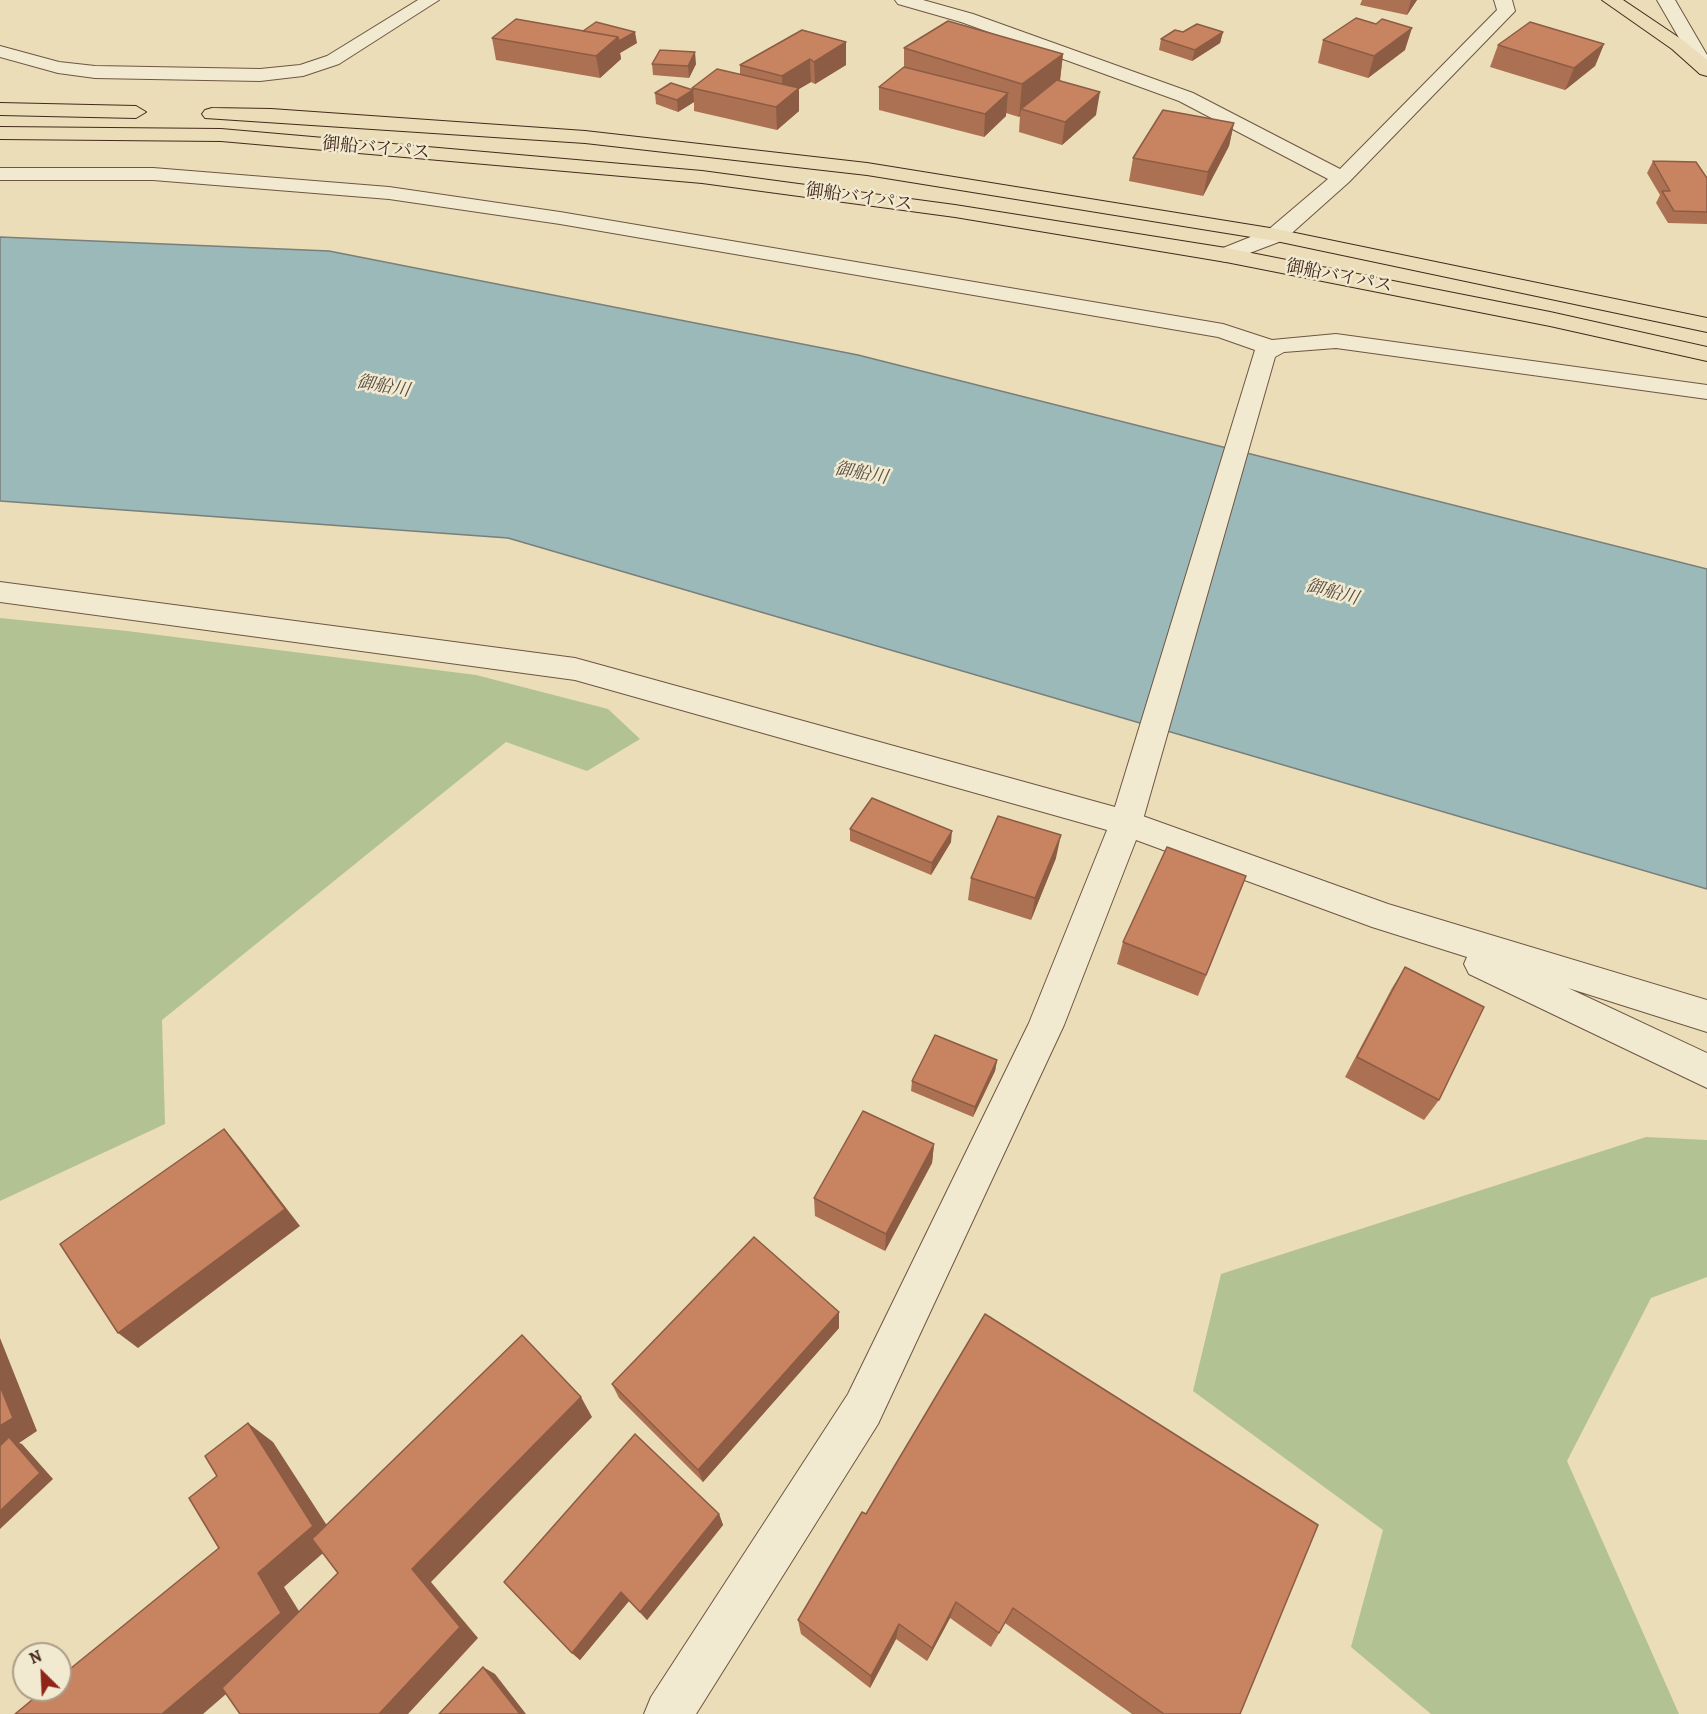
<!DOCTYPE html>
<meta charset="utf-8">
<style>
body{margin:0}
#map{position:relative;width:1707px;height:1714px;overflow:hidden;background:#eaddb7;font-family:Alegreya,serif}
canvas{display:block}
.north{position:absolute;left:12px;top:1642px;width:60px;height:60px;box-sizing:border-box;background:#f1e9d0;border:2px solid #ac9c88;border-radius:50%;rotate:336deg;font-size:16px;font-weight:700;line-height:24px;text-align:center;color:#44291c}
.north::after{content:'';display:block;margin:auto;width:21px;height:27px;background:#8f2418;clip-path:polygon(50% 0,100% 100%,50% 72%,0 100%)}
</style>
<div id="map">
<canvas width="1707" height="1714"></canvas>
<div class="north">N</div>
</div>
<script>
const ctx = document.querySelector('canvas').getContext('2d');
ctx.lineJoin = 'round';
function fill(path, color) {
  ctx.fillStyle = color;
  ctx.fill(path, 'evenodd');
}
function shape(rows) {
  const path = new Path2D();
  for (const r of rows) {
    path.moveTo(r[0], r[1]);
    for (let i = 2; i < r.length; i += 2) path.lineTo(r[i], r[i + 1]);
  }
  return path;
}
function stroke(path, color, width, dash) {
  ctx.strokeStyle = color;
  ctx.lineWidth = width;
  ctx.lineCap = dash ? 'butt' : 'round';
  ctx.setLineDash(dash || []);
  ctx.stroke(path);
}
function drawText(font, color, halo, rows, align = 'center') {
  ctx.font = font + ' Alegreya,"Noto Serif JP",serif';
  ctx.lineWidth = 5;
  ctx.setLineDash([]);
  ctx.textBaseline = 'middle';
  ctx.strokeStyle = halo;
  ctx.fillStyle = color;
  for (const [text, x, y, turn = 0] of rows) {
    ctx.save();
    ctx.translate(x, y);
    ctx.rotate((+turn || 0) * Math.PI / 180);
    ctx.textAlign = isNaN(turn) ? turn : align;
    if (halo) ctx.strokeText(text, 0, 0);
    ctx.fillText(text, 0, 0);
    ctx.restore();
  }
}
fill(shape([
 [0,618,127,631,476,675,608,709,640,739,587,771,506,742,162,1020,165,1124,0,1201],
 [1646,1137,1707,1140,1707,1277,1651,1298,1567,1461,1679,1714,1431,1714,1351,1647,1383,1530,1193,1391,1221,1274]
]), '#b2c292');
const water = shape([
 [0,237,329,251,858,355,1707,569,1707,889,508,538,0,501,0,237]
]);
fill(water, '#9cb9b9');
stroke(water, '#797f7a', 1.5);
const service = shape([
 [1657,0,1675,0,1707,55,1707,74,1699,73,1697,69,1657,0]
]);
const minor = shape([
 [418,0,439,0,339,64,303,76,260,81,95,78,58,73,0,57,0,46,59,62,95,66,260,69,300,65,327,56,418,0],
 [895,0,923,0,973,14,1193,93,1340,169,1497,10,1494,0,1512,0,1515,11,1349,182,1284,240,1226,262,1218,260,1215,255,1218,250,1268,230,1328,179,1179,101,961,22,898,4,895,0],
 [0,582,575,658,1126,810,1388,904,1707,1000,1707,1032,1568,988,1707,1053,1707,1088,1469,974,1464,964,1467,957,1372,927,1136,840,1064,1025,878,1424,696,1714,644,1714,651,1697,848,1394,1029,1023,1107,830,575,680,0,602,0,582]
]);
const tertiary = shape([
 [0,168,153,168,389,187,560,212,1223,324,1272,340,1336,334,1707,385,1707,399,1336,348,1284,352,1275,357,1142,823,1137,832,1126,836,1115,832,1110,823,1255,350,1218,337,560,224,389,199,153,180,0,180,0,168]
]);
const trunk = shape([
 [0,103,136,106,146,112,136,118,0,115,0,103],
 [212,108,271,109,585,131,867,163,1276,229,1707,318,1707,332,1276,241,867,175,585,143,205,118,202,114,205,110,212,108],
 [0,127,221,129,702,171,955,205,1226,248,1550,312,1707,347,1707,361,1550,326,1226,262,955,217,702,183,221,141,0,139,0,127]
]);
const motorway = shape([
 [1602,0,1623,0,1684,41,1707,60,1707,76,1700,74,1672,49,1602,0]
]);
stroke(service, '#6e5643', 2);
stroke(minor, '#6e5643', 2);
stroke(tertiary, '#6e5643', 2);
stroke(trunk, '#44291c', 2);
stroke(motorway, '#44291c', 2);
fill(service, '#f1e9d0');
fill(minor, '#f1e9d0');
fill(tertiary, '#f1e9d0');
fill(trunk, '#eaddb7');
fill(motorway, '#eaddb7');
fill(shape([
 [1362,0,1417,0,1407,15,1360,5],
 [802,30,846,65,815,84,811,82,799,89,799,111,777,130,694,111,694,102,678,112,656,104,655,93,693,90,692,88,740,75,740,65],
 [1183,32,1223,32,1220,43,1192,61,1159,50,1161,39],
 [492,38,637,43,620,53,621,59,600,78,496,60],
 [1323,40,1405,50,1368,78,1318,63],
 [1604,44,1595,66,1565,90,1490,67,1498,45],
 [904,48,1063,54,1060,81,1096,115,1062,145,1019,132,1020,116,1019,117,1006,113,1006,116,984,137,879,110,879,87,904,67],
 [652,64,696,64,689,78,653,75],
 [1234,123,1229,146,1203,196,1129,181,1133,158],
 [1653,161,1707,178,1707,224,1668,223,1656,203,1660,195,1647,173],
 [850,829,951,842,931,875,850,841],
 [1056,858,1031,920,968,900,971,878],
 [1246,876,1198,996,1117,964,1123,942],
 [1405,967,1439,1100,1424,1120,1345,1077,1392,988],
 [997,1061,995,1071,973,1117,911,1091,912,1081],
 [934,1144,932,1163,885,1251,815,1216,814,1198],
 [839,1312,839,1328,703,1482,619,1398,612,1384],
 [635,1434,719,1514,723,1525,647,1620,629,1601,580,1660,572,1653],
 [862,1512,1240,1714,1132,1714,1005,1623,991,1647,950,1618,927,1661,896,1639,870,1688,801,1634,798,1620]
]), '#ac7153');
fill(shape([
 [1411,0,1417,0,1407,15],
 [1412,28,1405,50,1368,78,1374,56],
 [635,32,637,43,620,53,621,59,600,78,596,56,618,37],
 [1223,32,1220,43,1192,61,1195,50],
 [846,42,846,65,815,84,814,62],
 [1604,44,1595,66,1565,90,1574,68],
 [695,52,696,64,689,78,688,66],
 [1063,54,1059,87,1021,109,1020,116,1019,117,1022,84],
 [810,59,811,82,799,89,799,111,777,130,776,107,783,99,782,76],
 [693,90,694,102,678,112,677,100],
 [1100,92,1096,115,1062,145,1065,122],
 [1008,93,1006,116,984,137,985,114],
 [1234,123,1229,146,1203,196,1208,172],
 [952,831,951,842,931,875,932,863],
 [1061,835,1056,858,1031,920,1035,898],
 [997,1060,995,1071,973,1117,975,1107],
 [224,1129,240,1148,300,1226,138,1348,118,1333],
 [934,1144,932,1163,885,1251,886,1234],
 [839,1312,839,1328,703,1482,698,1470],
 [0,1338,37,1431,19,1443,22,1444,53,1479,0,1529],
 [581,1397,592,1417,431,1582,478,1638,408,1714,379,1714,412,1569],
 [248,1423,273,1442,337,1541,284,1587,307,1624,203,1714,162,1714,258,1573],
 [719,1514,723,1525,647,1620,640,1612],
 [621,1592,629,1601,580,1660,572,1653],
 [956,1602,950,1618,927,1661,932,1648],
 [899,1624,896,1639,870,1688,871,1676],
 [483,1667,495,1674,526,1714,520,1714]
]), '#8c5c44');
const building = shape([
 [1356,18,1376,24,1382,19,1412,28,1374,56,1323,40,1356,18],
 [516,19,618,37,596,56,492,38,516,19],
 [948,21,1063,54,1022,84,904,48,948,21],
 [596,22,635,32,619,41,618,37,583,31,596,22],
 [1530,22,1604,44,1574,68,1498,45,1530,22],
 [1197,24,1223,32,1195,50,1161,39,1175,30,1183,32,1197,24],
 [802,30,846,42,814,62,810,59,782,76,740,65,802,30],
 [660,50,695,52,688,66,652,64,660,50],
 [904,67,1008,93,985,114,879,87,904,67],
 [717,69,799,88,776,107,692,88,717,69],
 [1057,80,1100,92,1065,122,1021,109,1057,80],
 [671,83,693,90,677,100,655,93,671,83],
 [1163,110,1234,123,1208,172,1133,158,1163,110],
 [1653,161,1696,162,1707,178,1707,212,1674,211,1662,191,1670,191,1653,161],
 [872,798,952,831,932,863,850,829,872,798],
 [998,816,1061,835,1035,898,971,878,998,816],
 [1167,847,1246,876,1206,975,1123,942,1167,847],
 [1405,967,1484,1007,1439,1100,1357,1057,1405,967],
 [935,1035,997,1060,975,1107,912,1081,935,1035],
 [863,1111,934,1144,886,1234,814,1198,863,1111],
 [224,1129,285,1209,118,1333,60,1244,224,1129],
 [754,1237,839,1312,698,1470,612,1384,754,1237],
 [985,1314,1318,1525,1240,1714,1164,1714,1013,1608,999,1633,956,1602,932,1648,899,1624,871,1676,798,1620,862,1512,866,1514,985,1314],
 [522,1335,581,1397,412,1569,460,1627,379,1714,240,1714,222,1688,338,1573,312,1539,522,1335],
 [0,1386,13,1418,0,1426,0,1386],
 [248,1423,313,1526,258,1573,281,1613,162,1714,15,1714,44,1690,60,1690,60,1677,219,1548,189,1498,217,1476,205,1456,248,1423],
 [635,1434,719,1514,640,1612,621,1592,572,1653,504,1582,635,1434],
 [9,1437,40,1473,0,1511,0,1446,9,1437],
 [483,1667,520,1714,439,1714,483,1667]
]);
fill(building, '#c88361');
stroke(building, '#8c5c44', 1.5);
drawText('18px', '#44291c', '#f1e9d0', [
 ["御船バイパス",376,149,5],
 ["御船バイパス",859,198,8],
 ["御船バイパス",1339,277,11]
]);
drawText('italic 18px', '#5a4d43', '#f1e9d0', [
 ["御船川",383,387,10],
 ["御船川",861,474,10],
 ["御船川",1332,593,15]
]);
</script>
